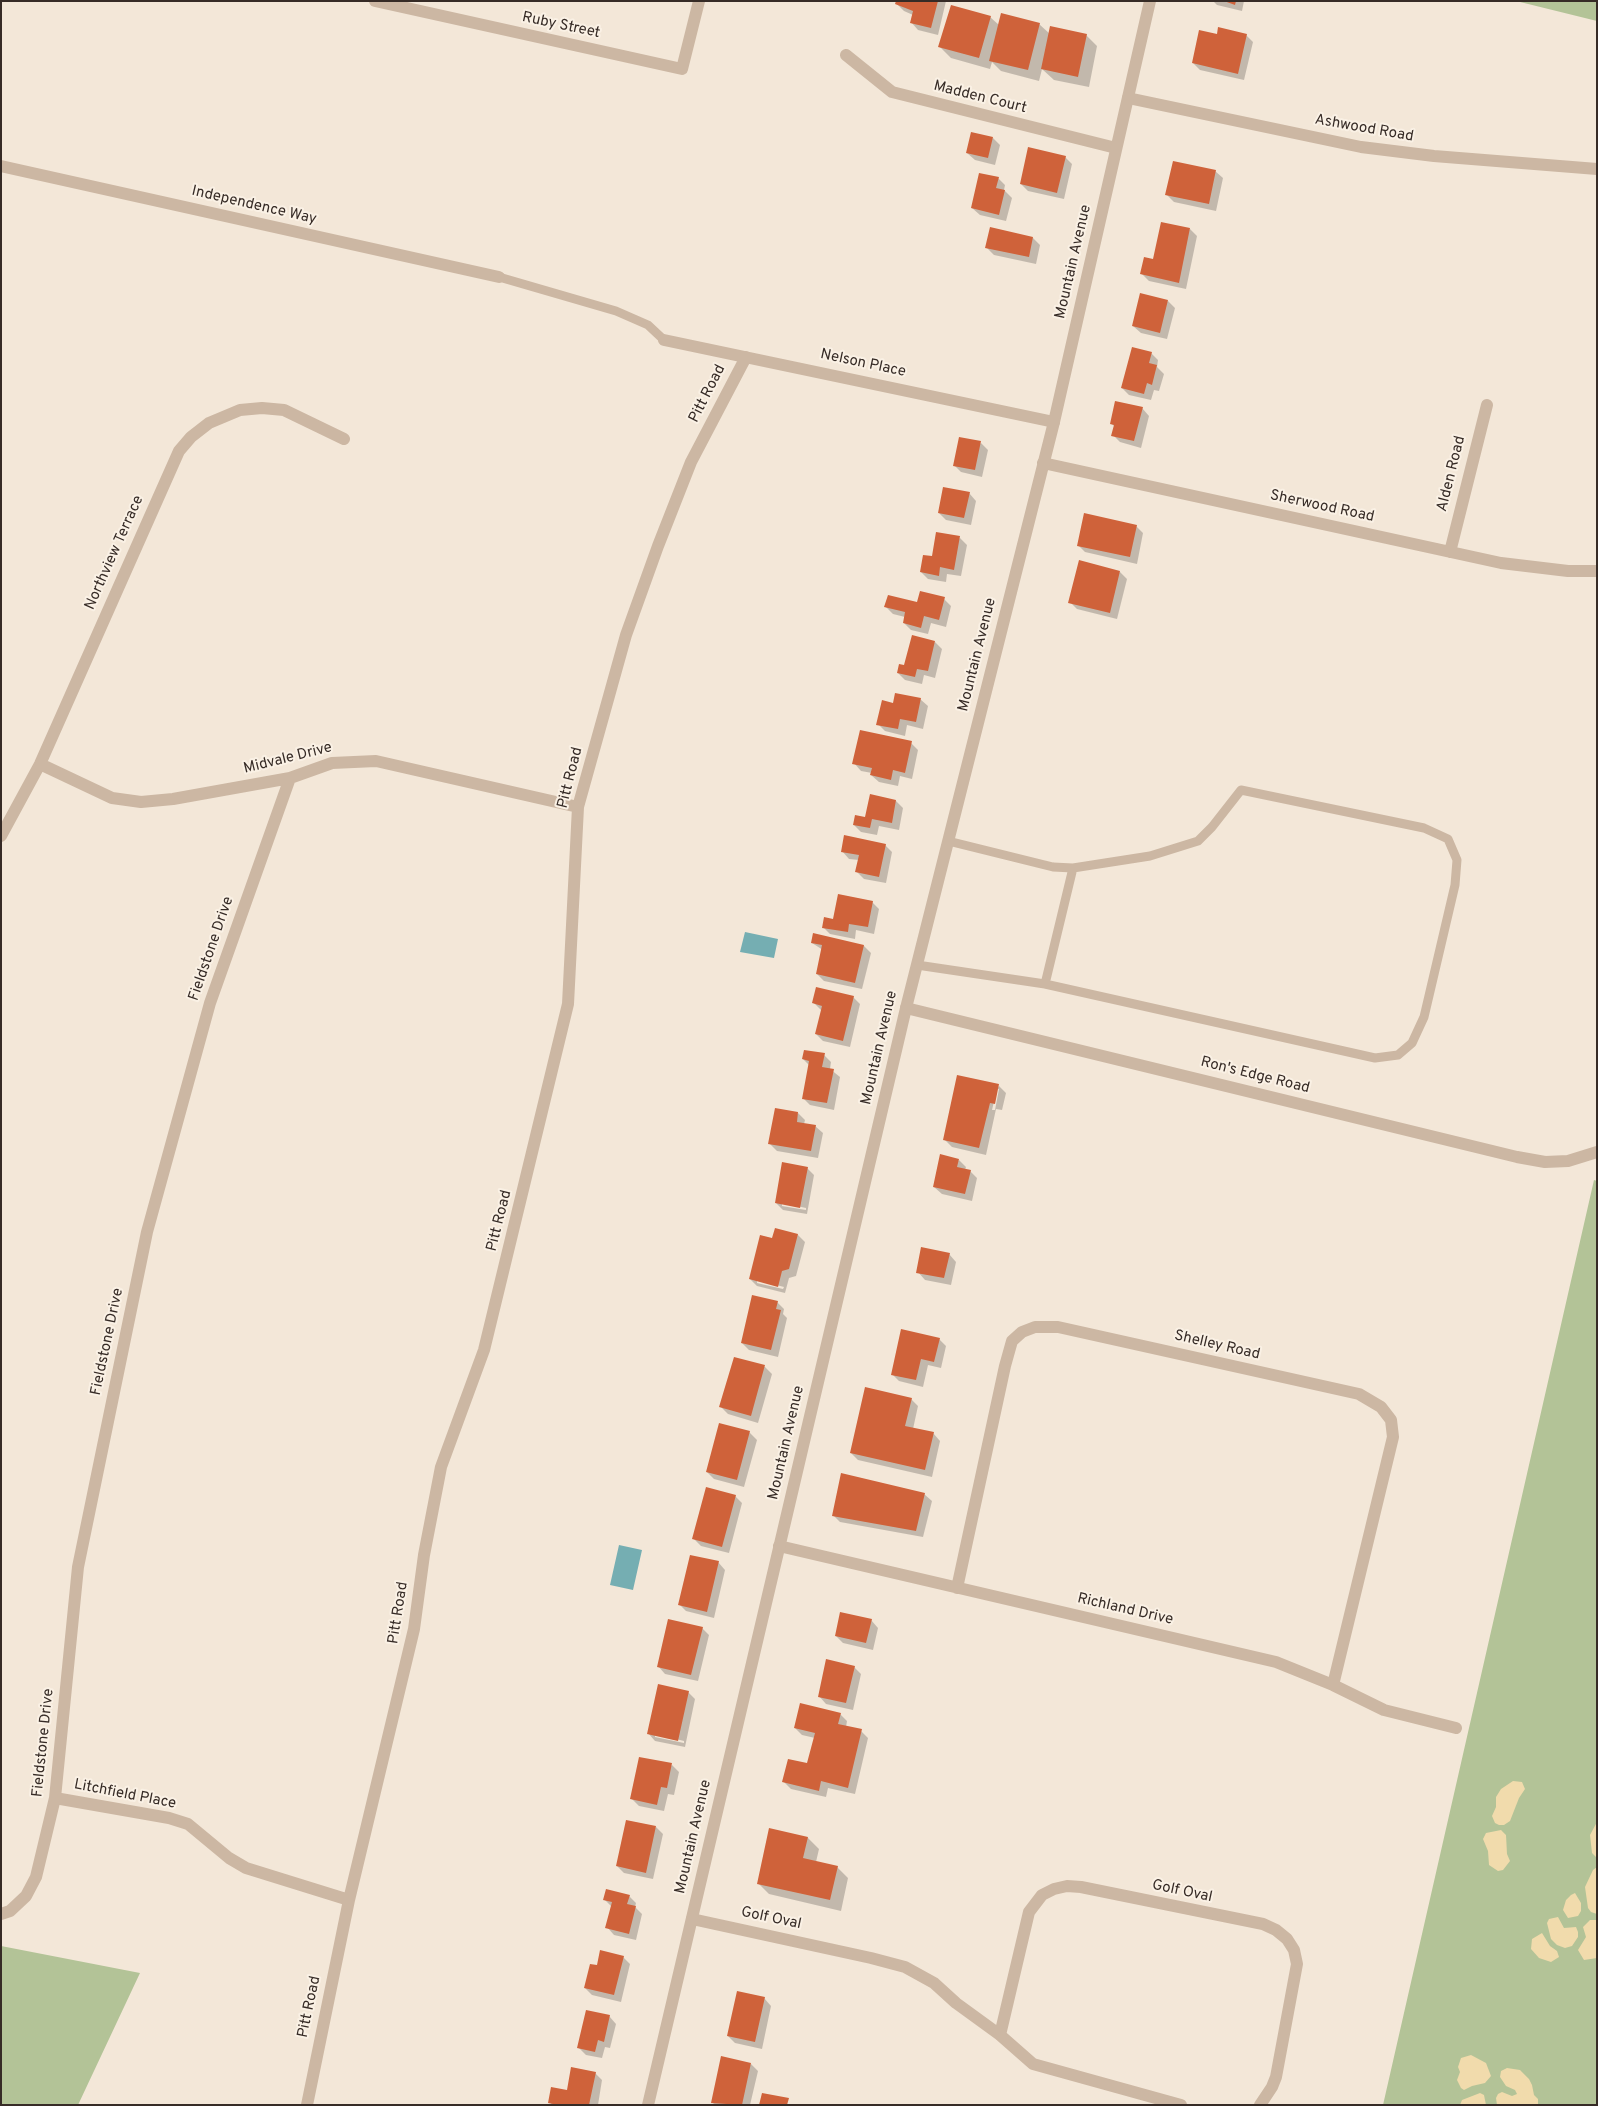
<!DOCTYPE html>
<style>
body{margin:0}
#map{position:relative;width:1598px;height:2106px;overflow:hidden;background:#f3e7d8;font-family:Overpass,sans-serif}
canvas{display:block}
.frame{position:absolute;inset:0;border:2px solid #362b26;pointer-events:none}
</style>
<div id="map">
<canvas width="1598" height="2106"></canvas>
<div class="frame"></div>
</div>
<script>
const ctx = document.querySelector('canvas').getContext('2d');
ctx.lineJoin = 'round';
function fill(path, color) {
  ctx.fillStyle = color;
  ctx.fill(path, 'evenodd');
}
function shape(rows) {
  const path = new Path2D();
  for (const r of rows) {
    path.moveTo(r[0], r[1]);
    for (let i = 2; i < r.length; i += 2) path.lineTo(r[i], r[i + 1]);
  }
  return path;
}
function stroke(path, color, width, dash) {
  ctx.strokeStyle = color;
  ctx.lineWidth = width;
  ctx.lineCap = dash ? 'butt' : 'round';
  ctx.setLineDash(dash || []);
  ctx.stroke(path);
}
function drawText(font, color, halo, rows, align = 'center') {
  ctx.font = font + ' Overpass,sans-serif';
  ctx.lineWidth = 4;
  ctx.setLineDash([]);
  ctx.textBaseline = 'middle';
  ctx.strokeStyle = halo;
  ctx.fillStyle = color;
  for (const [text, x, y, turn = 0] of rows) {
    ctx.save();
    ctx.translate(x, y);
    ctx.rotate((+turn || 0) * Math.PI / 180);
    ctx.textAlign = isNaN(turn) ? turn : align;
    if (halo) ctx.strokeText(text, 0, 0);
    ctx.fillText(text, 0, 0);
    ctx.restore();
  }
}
fill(shape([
 [1516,1,1597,1,1597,21],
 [1594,1180,1597,1181,1597,2105,1383,2105],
 [1,1946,140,1973,78,2105,1,2105]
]), '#b3c397');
fill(shape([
 [1513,1781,1522,1782,1525,1789,1519,1798,1510,1821,1504,1825,1499,1825,1495,1823,1492,1816,1496,1807,1496,1797,1501,1789],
 [1597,1822,1597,1858,1592,1853,1590,1835],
 [1501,1830,1506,1835,1507,1854,1510,1861,1503,1870,1498,1871,1489,1865,1488,1851,1483,1839,1486,1833],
 [1597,1867,1597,1914,1591,1912,1588,1908,1585,1887,1593,1870],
 [1575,1893,1581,1903,1581,1911,1578,1916,1568,1918,1563,1910,1566,1900,1571,1895],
 [1558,1917,1564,1928,1576,1927,1578,1932,1578,1937,1572,1946,1565,1948,1557,1945,1551,1939,1547,1923,1549,1919],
 [1590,1920,1597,1920,1597,1958,1584,1960,1578,1950,1586,1937,1583,1927],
 [1542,1933,1550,1946,1557,1951,1559,1957,1551,1962,1539,1958,1531,1949,1532,1939],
 [1471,2055,1486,2063,1491,2076,1485,2083,1472,2086,1464,2090,1461,2088,1457,2080,1460,2072,1458,2067,1461,2058],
 [1507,2068,1520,2070,1529,2079,1532,2085,1534,2095,1538,2099,1538,2105,1497,2105,1496,2098,1498,2094,1502,2092,1512,2096,1517,2094,1515,2090,1506,2086,1500,2077,1501,2071],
 [1480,2093,1484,2095,1486,2105,1460,2105,1462,2100]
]), '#f1dbac');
fill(shape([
 [745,932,778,939,774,958,740,952],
 [619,1545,642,1550,633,1590,610,1585]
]), '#75aeb2');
fill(shape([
 [898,1,946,1,938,35,918,30,911,22,913,15,904,11,897,4],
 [1213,1,1244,1,1242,11,1217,5],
 [990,17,999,25,1039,24,1050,34,1086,35,1097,46,1089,87,1054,80,1042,69,1039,81,1001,71,992,62,990,69,951,58,940,47],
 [1246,35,1253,42,1244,80,1200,70,1193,63],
 [993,138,1000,145,995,165,975,160,967,153],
 [1065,157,1072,164,1064,199,1028,191,1021,184],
 [1215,171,1223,178,1216,211,1174,202,1167,195],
 [998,178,1005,185,1004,190,1012,198,1006,221,980,215,972,208],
 [1190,229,1197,236,1186,289,1149,281,1142,274,1154,260],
 [1033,238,1040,245,1036,264,994,255,987,248],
 [1168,301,1175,308,1167,339,1141,333,1133,326],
 [1151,353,1158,360,1157,367,1164,374,1159,391,1154,390,1151,400,1129,395,1122,388],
 [1142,408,1149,416,1141,448,1120,442,1113,435,1115,427,1111,423],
 [981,443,988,450,982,477,961,472,954,465],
 [969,493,976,501,971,525,946,520,939,513],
 [1136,526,1143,533,1137,564,1085,552,1078,545],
 [960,538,967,545,961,576,947,574,946,582,928,579,921,572,933,557],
 [1120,572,1127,579,1117,619,1077,609,1070,602],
 [944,599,951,606,946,627,931,623,928,634,911,630,904,623,905,617,893,614,886,607],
 [935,642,942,649,935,678,924,675,922,684,905,680,898,673],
 [920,699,928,706,923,729,907,725,905,736,885,731,878,724,894,704],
 [911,743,918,750,912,779,900,776,898,786,879,782,871,775,872,773,861,771,854,763],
 [871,796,896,801,903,808,899,830,879,826,877,835,861,832,854,825,866,818],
 [885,845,892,852,886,883,864,879,856,871,859,860,849,859,842,851],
 [872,902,879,909,874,934,856,930,855,939,830,934,823,927],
 [812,943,864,946,871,953,862,989,824,981,817,974,823,950],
 [853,997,860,1004,850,1047,823,1041,816,1034,822,1011,814,1003],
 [824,1055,831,1062,830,1069,840,1077,834,1110,810,1105,803,1098,809,1065,803,1059],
 [999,1086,1006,1093,1002,1110,996,1109,986,1155,952,1147,945,1140],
 [997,1089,999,1089,995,1110,992,1110],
 [798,1113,805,1120,804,1124,815,1126,823,1133,818,1158,777,1151,770,1144],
 [959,1160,966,1167,965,1170,970,1171,977,1178,972,1201,942,1194,934,1187],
 [807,1168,814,1175,807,1214,783,1210,776,1203],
 [782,1203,806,1208,806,1210,782,1206],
 [798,1235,805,1242,796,1276,789,1278,785,1293,757,1286,750,1279,773,1240],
 [757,1280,784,1287,783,1289,757,1283],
 [949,1254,956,1262,951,1285,925,1280,918,1272],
 [777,1302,784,1309,783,1314,787,1318,778,1357,749,1350,742,1343],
 [939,1339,946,1346,941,1368,928,1365,923,1387,899,1381,892,1374],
 [735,1358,765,1367,772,1374,758,1423,728,1414,721,1407],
 [911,1399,918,1406,913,1429,933,1433,940,1441,932,1477,858,1460,851,1453],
 [749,1432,757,1440,744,1487,714,1479,707,1472],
 [924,1494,932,1501,923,1537,840,1522,833,1515],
 [735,1496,742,1503,729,1553,701,1546,694,1539],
 [718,1562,725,1570,714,1618,686,1611,679,1604],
 [871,1620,878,1628,873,1650,843,1643,836,1636],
 [702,1628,709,1635,698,1681,665,1674,658,1666],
 [854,1667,861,1674,853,1710,826,1704,819,1696],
 [688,1692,695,1699,685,1747,655,1741,648,1733],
 [655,1734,684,1741,684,1743,655,1737],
 [840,1714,847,1721,846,1727,861,1731,868,1738,855,1794,828,1788,826,1797,791,1789,784,1782,808,1764,815,1738,802,1735,795,1728],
 [672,1765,679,1772,674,1795,668,1794,664,1811,639,1806,632,1799],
 [656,1827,663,1834,653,1879,624,1873,617,1866],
 [770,1830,808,1838,819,1849,816,1862,837,1867,848,1878,841,1911,769,1894,758,1883],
 [629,1896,636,1903,635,1907,642,1914,636,1940,614,1935,607,1927,612,1907,605,1900],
 [623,1957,630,1964,621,2002,592,1995,585,1988,598,1967],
 [764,1998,771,2006,762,2049,735,2043,728,2036],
 [609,2016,616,2024,610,2048,605,2047,602,2058,586,2055,579,2048],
 [751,2064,758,2071,750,2105,715,2105,712,2102],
 [595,2073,602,2080,598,2105,552,2105,550,2102]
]), '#0003');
fill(shape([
 [896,1,938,1,931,28,910,23,913,11,895,4],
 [1224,1,1236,1,1235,5],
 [951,5,991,16,979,58,938,47],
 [1001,13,1040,23,1028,70,989,61],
 [1050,26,1087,34,1078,77,1041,69],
 [1218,27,1247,34,1238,74,1192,63,1199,30,1217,34],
 [971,132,993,137,988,158,966,153],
 [1028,147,1066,156,1057,193,1020,184],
 [1173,161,1216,170,1209,204,1165,195],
 [979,173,999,177,996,188,1005,190,999,215,971,208],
 [1161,222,1190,228,1179,283,1140,274,1144,257,1153,259],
 [990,227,1033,237,1029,257,985,248],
 [1140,293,1168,300,1160,333,1132,326],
 [1132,347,1152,352,1149,363,1157,365,1152,385,1147,383,1144,394,1121,388],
 [1115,401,1143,407,1134,441,1111,436,1114,425,1110,424],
 [959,437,981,441,975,470,953,466],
 [943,487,970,492,964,518,938,513],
 [1084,513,1137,525,1130,557,1077,546],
 [936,532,960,536,954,570,940,567,939,576,920,572,923,555,932,556],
 [1079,560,1120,571,1110,613,1068,603],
 [920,591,945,597,939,620,924,616,921,628,903,623,905,612,884,607,888,595,917,602],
 [912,635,935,641,928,671,917,669,915,677,897,673,899,664,904,665],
 [895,693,921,698,916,722,900,719,898,729,876,725,882,700,893,703],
 [860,730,912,741,905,773,893,770,891,780,870,775,872,768,852,764],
 [870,794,896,800,892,823,872,819,870,828,853,825,855,815,865,817],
 [844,835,886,844,879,877,855,872,859,855,841,852],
 [838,894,873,901,868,927,849,924,848,932,822,928,824,917,833,919],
 [813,933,864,945,855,983,816,974,822,945,811,943],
 [816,987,854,996,843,1041,815,1034,822,1006,812,1003],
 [804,1050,825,1053,822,1067,834,1069,827,1103,802,1099,809,1061,802,1059],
 [957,1075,999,1084,995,1104,990,1103,979,1148,943,1140],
 [775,1108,798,1112,797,1122,816,1125,811,1151,768,1144],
 [940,1154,959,1159,957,1167,971,1170,965,1194,933,1187],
 [782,1162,808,1167,800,1208,775,1203],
 [775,1228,798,1234,789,1269,782,1271,778,1287,749,1279,760,1235,772,1238],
 [921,1247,950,1253,944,1278,916,1273],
 [752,1295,778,1301,776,1309,781,1310,771,1350,741,1343],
 [901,1329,940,1338,934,1362,921,1359,916,1380,891,1375],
 [734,1357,765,1365,751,1416,719,1407],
 [865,1387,912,1398,905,1426,934,1432,925,1470,850,1453],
 [719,1423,750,1431,737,1480,706,1472],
 [841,1473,925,1493,916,1531,832,1516],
 [706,1487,736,1495,722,1547,692,1539],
 [690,1555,719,1561,707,1612,678,1605],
 [840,1612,872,1619,866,1643,835,1636],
 [668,1619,703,1627,691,1675,657,1667],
 [826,1659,855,1666,846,1703,818,1697],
 [658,1684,689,1691,678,1741,647,1734],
 [800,1703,841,1713,838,1724,862,1729,848,1788,821,1781,819,1791,782,1782,788,1759,807,1763,815,1733,794,1728],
 [639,1757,672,1763,667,1788,661,1787,657,1805,630,1799],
 [626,1820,656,1826,646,1873,616,1866],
 [769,1828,808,1837,803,1858,838,1866,830,1900,757,1884],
 [606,1889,630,1895,627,1904,636,1906,629,1934,605,1928,612,1902,603,1900],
 [600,1950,624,1956,614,1995,584,1988,590,1964,597,1965],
 [737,1991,765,1997,755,2042,727,2036],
 [586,2010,610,2015,604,2042,598,2040,595,2052,577,2048],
 [721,2056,751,2063,742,2105,711,2103],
 [571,2067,596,2072,589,2105,558,2105,548,2103,551,2087,567,2090],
 [762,2093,789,2098,787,2105,759,2105]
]), '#cf623a');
stroke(shape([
 [499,277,616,311,648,325,664,340],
 [917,965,1045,984,1375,1058,1398,1055,1412,1043,1424,1017,1455,885,1457,860,1448,839,1424,828,1241,790,1212,827,1198,841,1150,856,1073,868,1053,867,948,841],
 [1045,984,1073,868]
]), '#ccb7a3', 9);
stroke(shape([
 [375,1,682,69,699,1],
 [846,55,892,92,1116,148],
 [1128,98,1361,147,1434,156,1597,169],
 [1,166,499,277],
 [664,340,1054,422],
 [1043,463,1501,563,1568,571,1597,571],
 [1450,552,1487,405],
 [40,764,112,798,141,802,173,799,290,778,332,763,376,761,578,807],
 [1,836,40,764,179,451,191,437,209,423,240,410,262,408,284,410,344,439],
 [906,1008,1517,1157,1545,1162,1568,1161,1597,1152],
 [779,1546,1276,1662,1333,1685,1384,1710,1456,1728],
 [957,1588,1005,1366,1012,1341,1022,1332,1035,1327,1058,1327,1359,1394,1381,1407,1391,1420,1393,1437,1333,1685],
 [55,1798,169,1818,188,1824,229,1858,246,1868,349,1900],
 [1,1914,10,1911,26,1896,36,1877,55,1798,78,1567,147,1232,210,1003,290,778],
 [692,1919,871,1958,905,1967,934,1983,956,2003,1000,2035,1033,2064,1181,2105],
 [1000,2035,1029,1912,1042,1895,1054,1889,1067,1886,1081,1887,1263,1924,1276,1930,1287,1939,1294,1950,1297,1964,1276,2077,1272,2087,1260,2105],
 [307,2105,349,1900,414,1629,424,1555,441,1467,484,1350,568,1004,578,807,626,635,658,546,691,462,746,357]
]), '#ccb7a3', 12);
stroke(shape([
 [648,2105,906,1008,1054,422,1150,1]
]), '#ccb7a3', 12);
drawText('15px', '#362b26', '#faf1e5', [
 ["Ruby Street",561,26,12],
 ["Madden Court",980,98,14],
 ["Ashwood Road",1364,129,10],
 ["Independence Way",254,206,13],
 ["Mountain Avenue",1074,262,-77],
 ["Nelson Place",863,364,12],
 ["Pitt Road",708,394,-63],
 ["Alden Road",1452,474,-76],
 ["Sherwood Road",1322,507,12],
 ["Northview Terrace",115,553,-66],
 ["Mountain Avenue",978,655,-76],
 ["Midvale Drive",288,759,-14],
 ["Pitt Road",571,778,-76],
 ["Fieldstone Drive",212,949,-71],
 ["Mountain Avenue",880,1048,-77],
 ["Ron's Edge Road",1255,1076,14],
 ["Pitt Road",500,1221,-76],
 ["Fieldstone Drive",108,1342,-78],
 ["Shelley Road",1217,1346,13],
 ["Mountain Avenue",787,1443,-77],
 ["Richland Drive",1125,1610,13],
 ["Pitt Road",399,1613,-81],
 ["Fieldstone Drive",44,1743,-84],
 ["Litchfield Place",125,1795,11],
 ["Mountain Avenue",694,1837,-77],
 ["Golf Oval",1182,1892,12],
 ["Golf Oval",771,1919,12],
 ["Pitt Road",310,2007,-78]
]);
</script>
